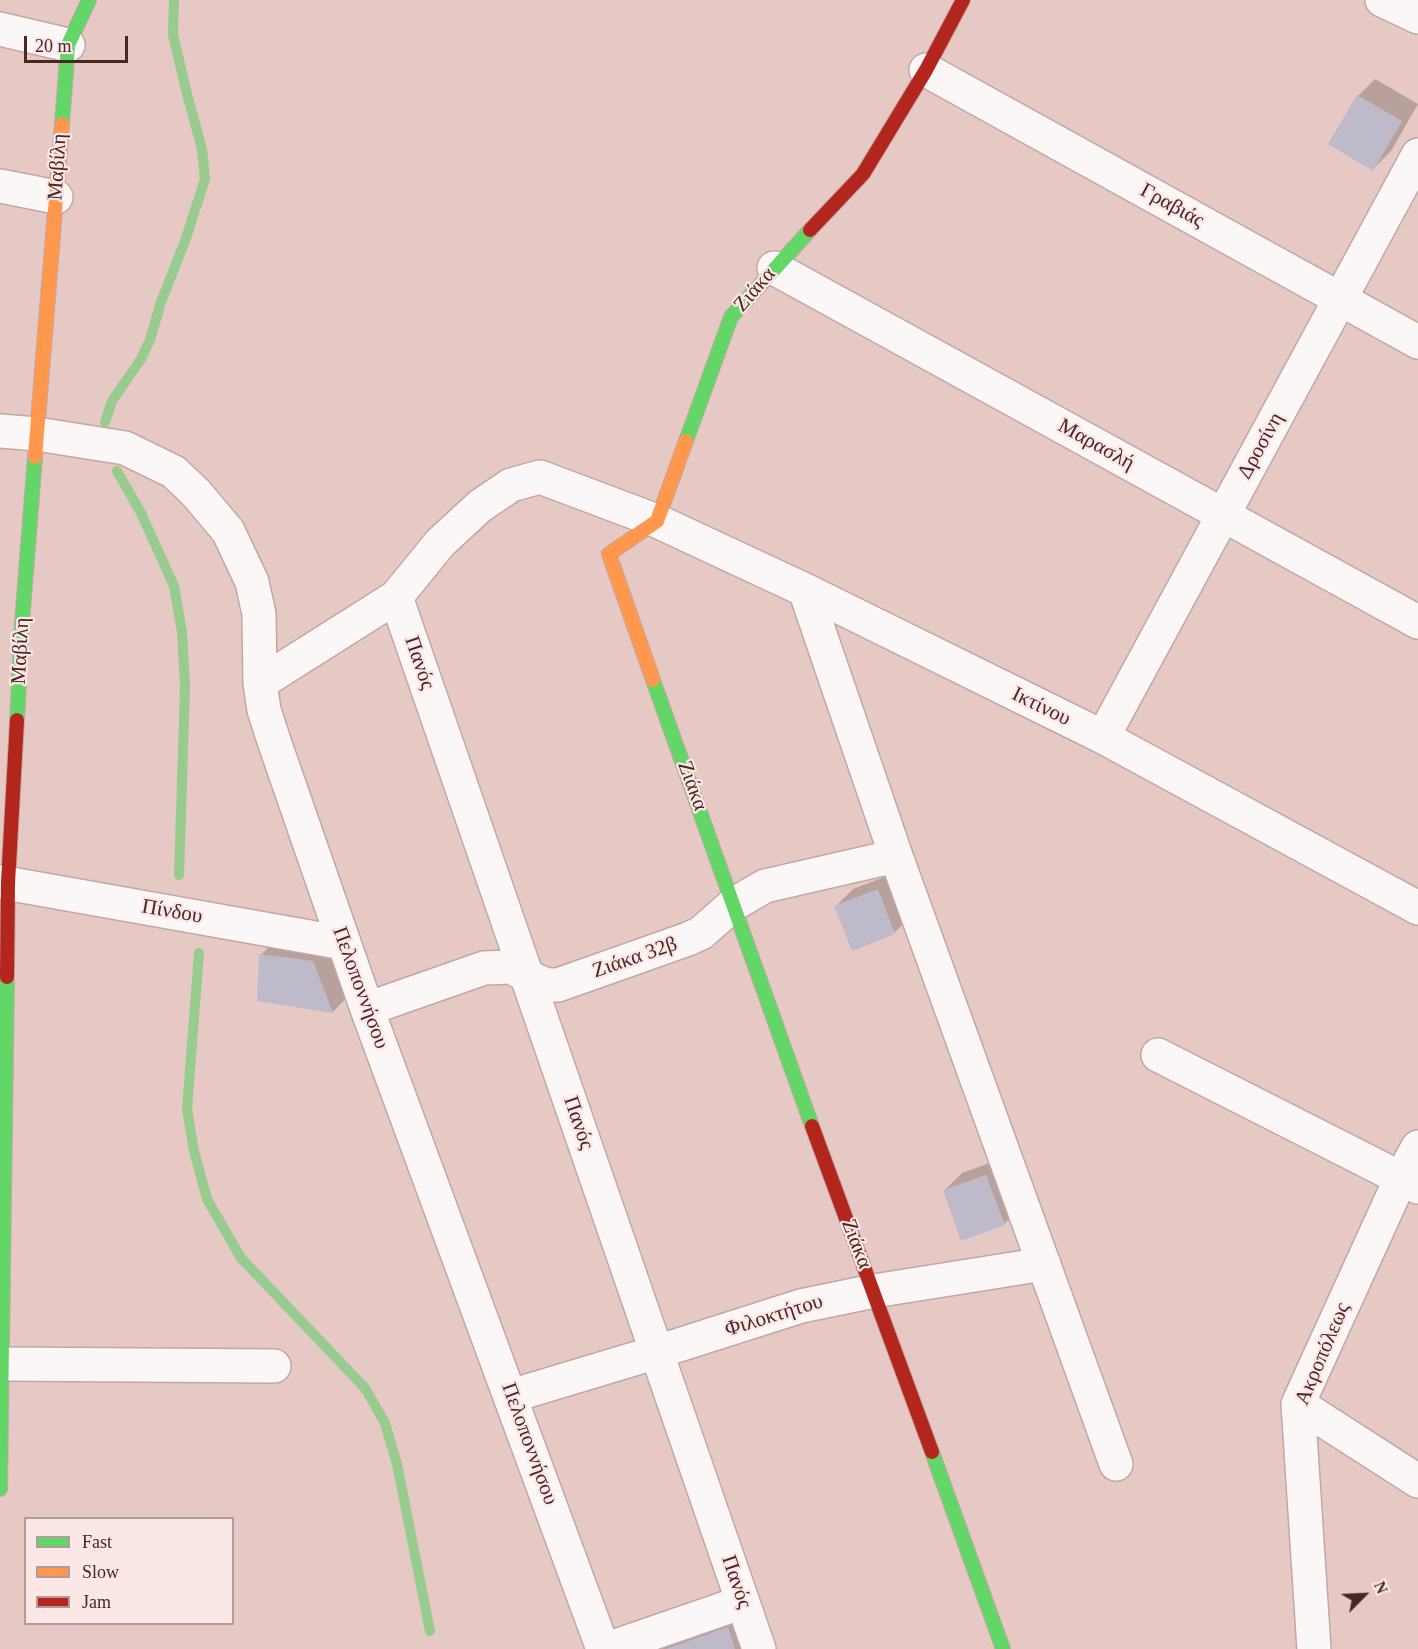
<!DOCTYPE html>
<meta charset="utf-8">
<style>
body{margin:0}
#map{position:relative;width:1418px;height:1649px;overflow:hidden;background:#e6c8c5;font-family:Georgia,serif}
canvas{display:block}
.legend{position:absolute;left:24px;top:1517px;width:210px;height:108px;box-sizing:border-box;background:#fbe7e6;border:2px solid #b49a98;margin:0;padding:8px 10px;list-style:none;font-size:18px;color:#4a2624}
.legend li{display:flex;align-items:center;gap:12px;height:30px}
.legend b{width:30px;border:2px solid #b49a98}
.north{position:absolute;left:1334px;top:1565px;width:60px;height:60px;-webkit-text-stroke:4px #fbe7e6;paint-order:stroke;rotate:66deg;font-size:16px;font-weight:700;line-height:24px;text-align:center;color:#4a2624}
.north::after{content:'';display:block;margin:auto;width:21px;height:27px;background:#4a2624;clip-path:polygon(50% 0,100% 100%,50% 72%,0 100%)}
.scale{position:absolute;left:24px;top:36px;width:104px;height:27px;box-sizing:border-box;border:3px solid #4a2624;border-top:0;padding-left:8px;font-size:18px;line-height:21px;white-space:nowrap;color:#4a2624;-webkit-text-stroke:4px #fbe7e6;paint-order:stroke}
</style>
<div id="map">
<canvas width="1418" height="1649"></canvas>
<ul class="legend">
<li><b style="height:8px;background:#63d668"></b>Fast</li>
<li><b style="height:8px;background:#ff974d"></b>Slow</li>
<li><b style="height:8px;background:#b3261e"></b>Jam</li>
</ul>
<div class="north">N</div>
<div class="scale">20 m</div>
</div>
<script>
const ctx = document.querySelector('canvas').getContext('2d');
ctx.lineJoin = 'round';
function fill(path, color) {
  ctx.fillStyle = color;
  ctx.fill(path, 'evenodd');
}
function shape(rows) {
  const path = new Path2D();
  for (const r of rows) {
    path.moveTo(r[0], r[1]);
    for (let i = 2; i < r.length; i += 2) path.lineTo(r[i], r[i + 1]);
  }
  return path;
}
function stroke(path, color, width, dash) {
  ctx.strokeStyle = color;
  ctx.lineWidth = width;
  ctx.lineCap = dash ? 'butt' : 'round';
  ctx.setLineDash(dash || []);
  ctx.stroke(path);
}
function drawText(font, color, halo, rows, align = 'center') {
  ctx.font = font + ' Georgia,serif';
  ctx.lineWidth = 4.5;
  ctx.setLineDash([]);
  ctx.textBaseline = 'middle';
  ctx.strokeStyle = halo;
  ctx.fillStyle = color;
  for (const [text, x, y, turn = 0] of rows) {
    ctx.save();
    ctx.translate(x, y);
    ctx.rotate((+turn || 0) * Math.PI / 180);
    ctx.textAlign = isNaN(turn) ? turn : align;
    if (halo) ctx.strokeText(text, 0, 0);
    ctx.fillText(text, 0, 0);
    ctx.restore();
  }
}
fill(shape([
 [1375,79,1418,104,1391,151,1373,169,1358,96],
 [895,873,912,916,894,933,836,906,853,889],
 [278,938,330,944,350,994,333,1012,259,999,261,955],
 [1004,1158,1021,1207,1004,1224,945,1190,962,1173],
 [745,1611,758,1649,662,1649,677,1635]
]), '#0003');
stroke(shape([
 [105,422,112,401,141,359,150,340,161,302,185,241,205,179,202,149,187,94,173,35,174,0],
 [117,471,141,513,174,586,182,632,185,686,179,875],
 [199,953,187,1109,194,1151,207,1199,241,1258,365,1388,385,1423,397,1464,430,1631]
]), '#98cb8e', 10);
fill(shape([
 [1357,95,1402,121,1373,171,1328,144],
 [878,889,895,934,852,951,834,906],
 [259,954,313,961,333,1013,257,1001],
 [986,1175,1005,1225,961,1241,943,1190],
 [728,1627,735,1649,666,1649]
]), '#bebaca');
const street = shape([
 [1382,0,1418,17],
 [0,29,68,45],
 [926,70,1418,342],
 [0,186,56,197],
 [774,268,1418,622],
 [0,431,37,434,125,448,174,472,196,493,228,531,252,582,259,614,260,683,264,710,274,741,367,1009,603,1649],
 [805,590,896,856,1116,1464],
 [396,597,759,1649],
 [260,683,396,597,440,543,480,506,511,485,540,477,657,521,805,590,1103,737,1418,908],
 [1103,737,1418,155],
 [0,882,343,943],
 [367,1009,484,968,511,967,537,981,548,985,558,985,688,939,701,933,734,904,765,886,896,856],
 [1158,1055,1418,1187],
 [2,1364,274,1366],
 [511,1396,657,1352,801,1306,874,1291,1044,1264],
 [1298,1404,1418,1481],
 [607,1649,743,1602],
 [1314,1649,1298,1404,1401,1178,1418,1147]
]);
const fast = shape([
 [62,124,68,45,89,0],
 [686,441,731,317,810,230],
 [653,680,812,1126],
 [17,720,22,623,35,457],
 [932,1452,1003,1649],
 [0,1489,7,977]
]);
const slow = shape([
 [35,457,62,124],
 [653,680,609,554,657,521,686,441]
]);
const jam = shape([
 [810,230,863,174,926,70,963,0],
 [7,977,8,883,17,720],
 [812,1126,932,1452]
]);
stroke(street, '#c4a7a4', 36);
stroke(fast, '#c4a7a4', 16);
stroke(slow, '#c4a7a4', 16);
stroke(jam, '#c4a7a4', 16);
stroke(street, '#fbf7f6', 33);
stroke(fast, '#63d668', 14);
stroke(slow, '#ff974d', 14);
stroke(jam, '#b3261e', 14);
drawText('21px', '#4a2624', '#fbe7e6', [
 ["Μαβίλη",58,167,-86],
 ["Γραβιάς",1172,206,29],
 ["Ζιάκα",755,290,-49],
 ["Μαρασλή",1096,445,29],
 ["Δροσίνη",1261,446,-61],
 ["Μαβίλη",21,651,-87],
 ["Πανός",419,663,71],
 ["Ικτίνου",1041,707,26],
 ["Ζιάκα",692,786,70],
 ["Πίνδου",172,912,10],
 ["Ζιάκα 32β",635,958,-19],
 ["Πελοποννήσου",360,988,70],
 ["Πανός",578,1123,71],
 ["Ζιάκα",856,1244,69],
 ["Φιλοκτήτου",774,1316,-17],
 ["Ακροπόλεως",1323,1354,-67],
 ["Πελοποννήσου",529,1444,70],
 ["Πανός",736,1582,71]
]);
</script>
